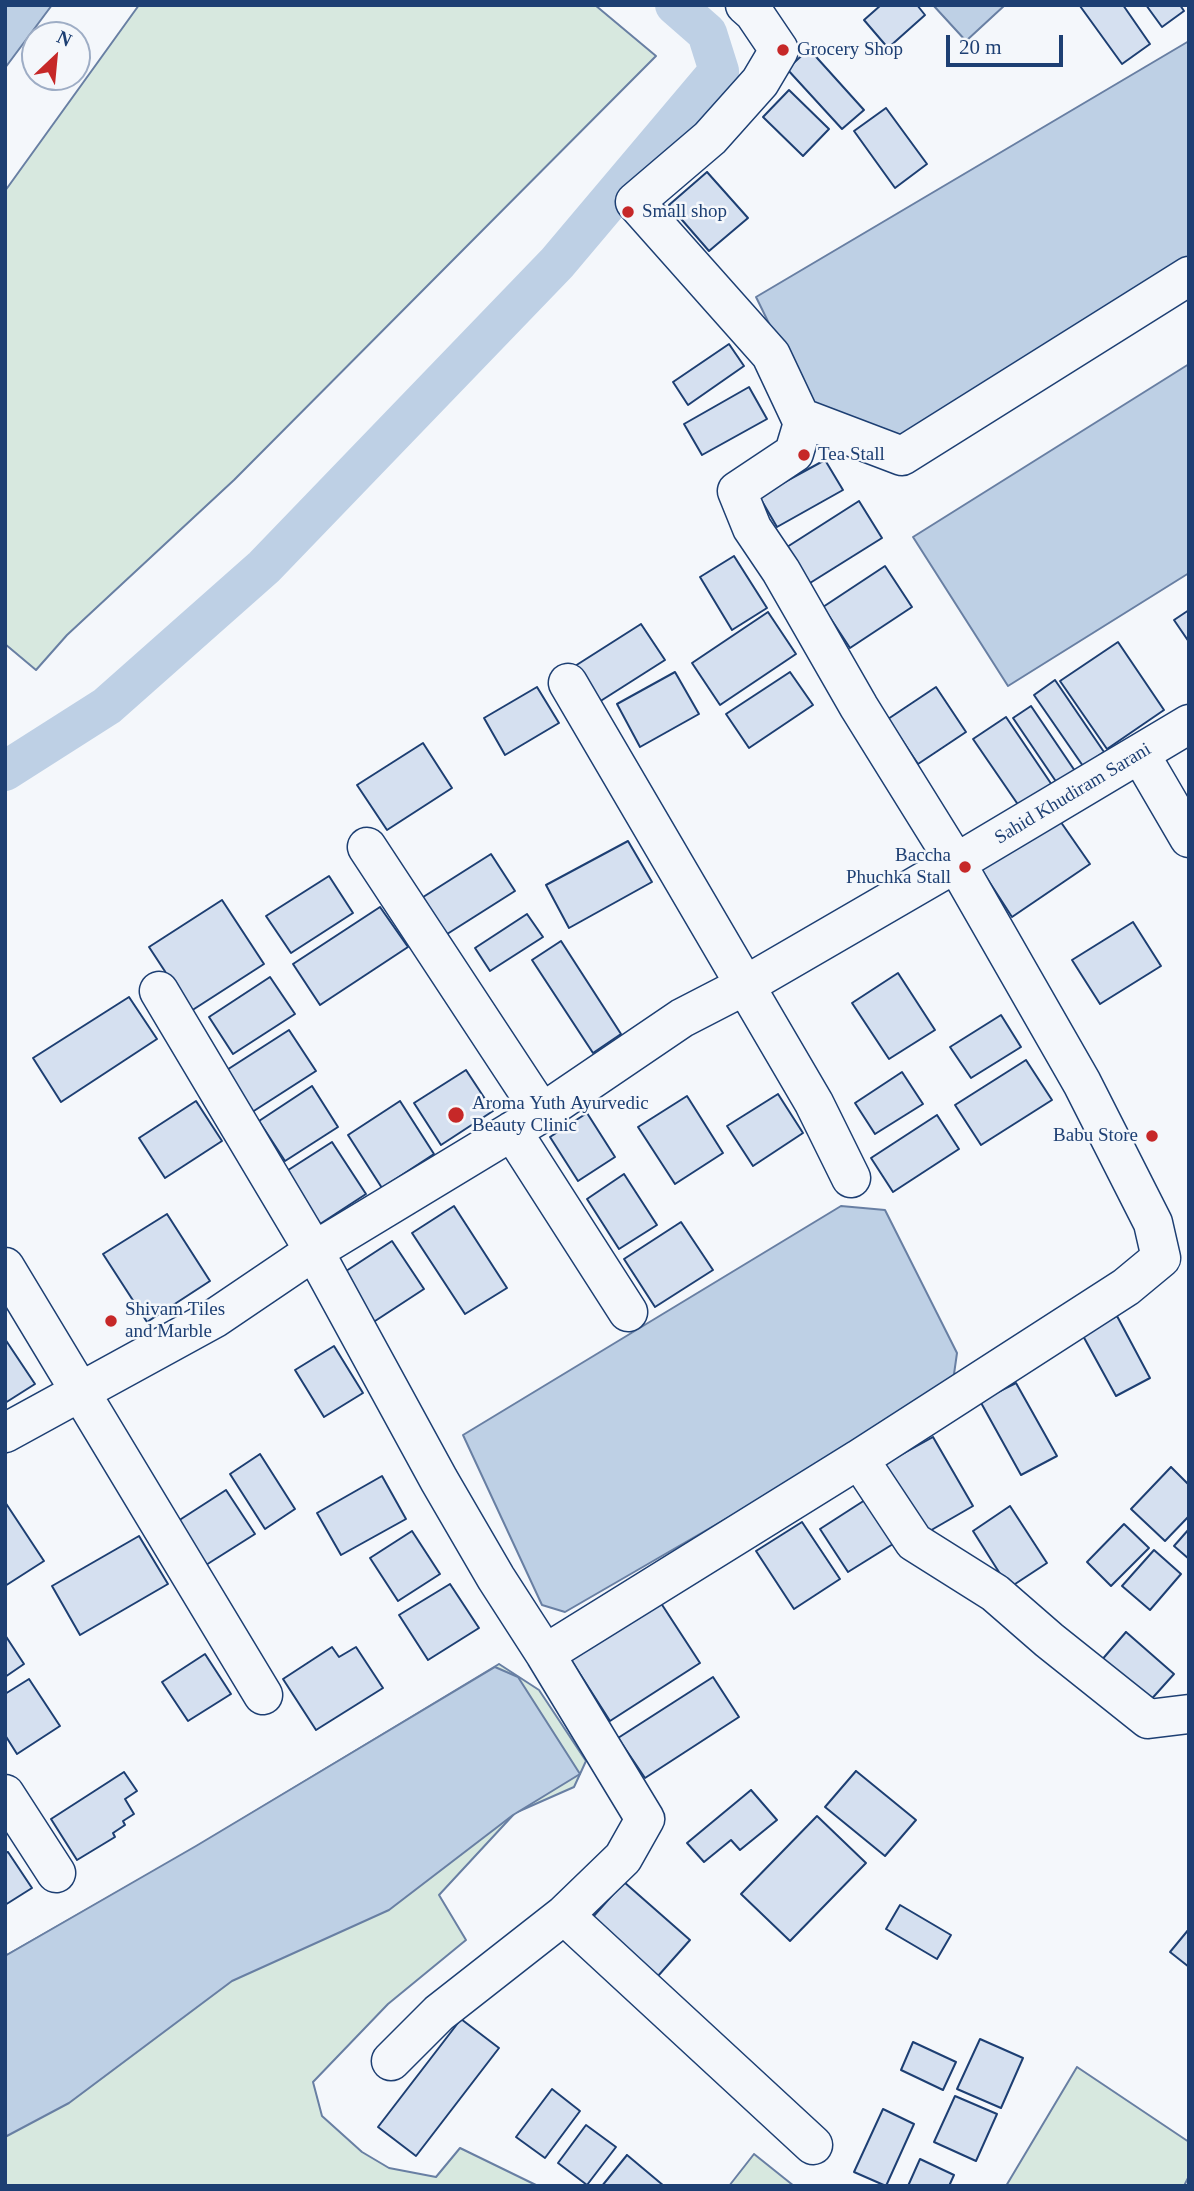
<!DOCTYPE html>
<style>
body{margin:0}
#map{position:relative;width:1194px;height:2191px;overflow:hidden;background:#f4f7fb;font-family:Georgia,serif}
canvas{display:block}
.frame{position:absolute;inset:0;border:7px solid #1d3f73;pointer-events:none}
.north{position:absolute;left:21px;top:21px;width:70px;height:70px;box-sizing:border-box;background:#f4f7fb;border:2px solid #9eadc5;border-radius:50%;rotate:26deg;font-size:19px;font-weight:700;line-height:28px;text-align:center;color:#1d3f73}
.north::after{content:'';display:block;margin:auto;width:24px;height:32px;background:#c62828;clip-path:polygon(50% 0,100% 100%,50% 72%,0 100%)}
.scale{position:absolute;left:946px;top:35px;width:117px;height:32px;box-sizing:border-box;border:4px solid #1d3f73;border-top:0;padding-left:9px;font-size:21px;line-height:24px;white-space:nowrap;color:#1d3f73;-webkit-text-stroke:5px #f4f7fb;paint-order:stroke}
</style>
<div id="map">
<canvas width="1194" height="2191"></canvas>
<div class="frame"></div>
<div class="north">N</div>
<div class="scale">20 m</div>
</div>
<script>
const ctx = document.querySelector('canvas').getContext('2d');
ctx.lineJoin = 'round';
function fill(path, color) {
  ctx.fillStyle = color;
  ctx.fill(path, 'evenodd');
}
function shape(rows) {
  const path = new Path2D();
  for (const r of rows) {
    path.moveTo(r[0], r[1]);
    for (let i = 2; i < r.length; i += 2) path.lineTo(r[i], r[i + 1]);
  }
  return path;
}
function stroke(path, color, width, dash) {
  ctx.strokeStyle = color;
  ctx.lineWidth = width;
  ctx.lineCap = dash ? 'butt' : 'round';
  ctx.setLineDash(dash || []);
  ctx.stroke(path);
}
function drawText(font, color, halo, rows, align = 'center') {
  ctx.font = font + ' Georgia,serif';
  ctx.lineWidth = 5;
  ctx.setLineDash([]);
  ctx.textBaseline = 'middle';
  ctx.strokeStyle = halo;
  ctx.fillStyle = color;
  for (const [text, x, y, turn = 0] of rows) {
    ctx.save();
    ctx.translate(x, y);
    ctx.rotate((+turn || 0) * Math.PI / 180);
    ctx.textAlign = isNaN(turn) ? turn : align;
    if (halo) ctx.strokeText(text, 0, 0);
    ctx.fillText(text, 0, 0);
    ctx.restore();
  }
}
const green = shape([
 [139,5,595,5,656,56,234,480,67,635,36,670,5,644,5,191,139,5],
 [499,1664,539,1690,586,1761,574,1787,515,1813,439,1895,466,1940,388,2004,313,2082,322,2116,362,2152,389,2168,436,2177,460,2148,538,2186,5,2186,5,1956,189,1851,499,1664],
 [1077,2067,1189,2142,1189,2176,1184,2186,1006,2186,1077,2067],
 [754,2154,794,2186,729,2186,754,2154]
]);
fill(green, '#d7e8df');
stroke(green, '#687fa3', 2);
const water = shape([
 [5,5,52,5,5,68,5,5],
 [933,5,1005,5,966,41,933,5],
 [1189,41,1189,276,895,461,811,409,756,297,1189,41],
 [1189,364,1189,573,1008,686,913,537,1189,364],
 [841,1206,885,1210,957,1353,952,1388,565,1612,542,1605,463,1435,841,1206],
 [495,1667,518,1677,580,1774,513,1815,389,1910,232,1981,69,2103,5,2137,5,1956,196,1846,495,1667]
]);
fill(water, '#bed0e5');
stroke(water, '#687fa3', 2);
stroke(shape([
 [5,771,107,706,264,567,557,263,719,71,707,33,675,5]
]), '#bed0e5', 40);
const building = shape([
 [881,5,917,5,925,15,888,48,864,20,881,5],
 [1123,5,1150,44,1122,64,1080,6,1123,5],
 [1146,5,1180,5,1184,11,1162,27,1146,5],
 [809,49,864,110,842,129,787,69,809,49],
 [789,90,829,129,803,156,763,117,789,90],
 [886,108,927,164,895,188,854,131,886,108],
 [707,172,748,218,709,251,669,205,707,172],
 [729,344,744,366,688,405,673,382,729,344],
 [749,387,767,419,702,455,684,424,749,387],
 [825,460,843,490,777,527,759,496,825,460],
 [859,501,882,538,810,583,787,547,859,501],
 [734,556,767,608,732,630,700,577,734,556],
 [885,566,912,607,850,648,823,607,885,566],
 [1189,610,1189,642,1174,620,1189,610],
 [768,612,796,654,720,705,692,663,768,612],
 [641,624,665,660,599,702,575,666,641,624],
 [1118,642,1164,710,1107,749,1060,681,1118,642],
 [675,672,699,714,640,747,617,704,675,672],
 [790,672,813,705,749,748,726,714,790,672],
 [1055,680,1104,752,1083,766,1034,695,1055,680],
 [537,687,559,723,505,755,484,718,537,687],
 [936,687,966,732,918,764,888,719,936,687],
 [1031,706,1075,771,1057,783,1013,718,1031,706],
 [1006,717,1052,785,1019,806,973,739,1006,717],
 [423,743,452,788,387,830,357,785,423,743],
 [1058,818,1090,864,1012,917,981,869,1058,818],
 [628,841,652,882,569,928,546,885,628,841],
 [491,854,515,891,444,936,420,899,491,854],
 [329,876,353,913,291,953,266,916,329,876],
 [222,900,264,964,191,1011,149,947,222,900],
 [380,907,408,947,320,1005,293,964,380,907],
 [527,914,543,937,490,971,475,948,527,914],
 [1133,922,1161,966,1100,1004,1072,960,1133,922],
 [561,941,621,1034,593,1053,532,960,561,941],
 [898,973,935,1030,889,1059,852,1003,898,973],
 [270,977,295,1014,233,1054,209,1017,270,977],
 [129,997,157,1039,61,1102,33,1058,129,997],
 [1001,1015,1021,1047,971,1078,950,1047,1001,1015],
 [289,1030,316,1071,246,1116,219,1075,289,1030],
 [1026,1060,1052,1100,981,1145,955,1105,1026,1060],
 [466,1070,493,1111,441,1145,414,1103,466,1070],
 [902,1072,923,1104,875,1134,855,1103,902,1072],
 [312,1086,338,1127,285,1161,259,1121,312,1086],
 [778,1094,803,1133,753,1166,727,1126,778,1094],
 [687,1096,723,1153,675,1184,638,1127,687,1096],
 [196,1101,222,1141,165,1178,139,1138,196,1101],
 [400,1101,434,1154,382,1188,348,1135,400,1101],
 [587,1113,615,1157,578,1181,550,1137,587,1113],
 [937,1115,959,1149,893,1192,871,1158,937,1115],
 [332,1142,366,1194,317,1226,282,1174,332,1142],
 [624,1174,657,1225,619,1249,587,1199,624,1174],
 [454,1206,507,1288,465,1314,412,1233,454,1206],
 [167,1214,210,1281,147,1322,103,1254,167,1214],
 [681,1222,713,1270,655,1307,624,1259,681,1222],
 [392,1241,424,1289,372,1323,340,1275,392,1241],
 [1117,1316,1150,1378,1116,1396,1082,1334,1117,1316],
 [5,1339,35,1384,5,1403,5,1339],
 [334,1346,363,1393,324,1417,295,1370,334,1346],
 [1016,1383,1057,1456,1021,1475,980,1401,1016,1383],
 [933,1437,973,1506,921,1536,881,1466,933,1437],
 [260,1454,295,1509,265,1529,230,1474,260,1454],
 [1171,1467,1189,1485,1189,1516,1165,1541,1131,1509,1171,1467],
 [382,1476,406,1519,341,1555,317,1513,382,1476],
 [226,1490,255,1534,206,1565,178,1521,226,1490],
 [865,1500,893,1544,848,1572,820,1529,865,1500],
 [5,1502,44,1561,5,1586,5,1502],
 [1010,1506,1047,1563,1009,1588,973,1531,1010,1506],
 [802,1522,840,1579,794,1609,756,1551,802,1522],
 [1124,1524,1149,1548,1111,1586,1087,1562,1124,1524],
 [1189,1529,1189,1559,1174,1546,1189,1529],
 [412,1531,440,1574,398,1601,370,1558,412,1531],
 [139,1536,168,1584,80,1635,52,1586,139,1536],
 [1154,1550,1181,1574,1150,1610,1122,1586,1154,1550],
 [450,1584,479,1628,428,1660,399,1615,450,1584],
 [655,1594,700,1663,610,1721,566,1652,655,1594],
 [1126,1632,1174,1674,1148,1703,1100,1662,1126,1632],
 [5,1635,24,1664,5,1677,5,1635],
 [332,1647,339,1657,356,1647,383,1688,316,1730,283,1679,332,1647],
 [205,1654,231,1694,188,1721,162,1682,205,1654],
 [713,1677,739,1717,645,1778,618,1738,713,1677],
 [29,1679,60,1726,17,1754,5,1735,5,1694,29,1679],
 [856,1771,916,1820,885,1856,825,1807,856,1771],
 [124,1772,137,1791,125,1799,134,1814,123,1821,125,1825,113,1833,115,1837,77,1860,51,1819,124,1772],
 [751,1790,777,1820,740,1850,731,1840,704,1862,687,1843,751,1790],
 [817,1816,866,1863,790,1941,741,1894,817,1816],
 [8,1852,32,1888,5,1905,5,1853,8,1852],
 [624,1882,690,1940,658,1976,592,1918,624,1882],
 [900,1905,951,1935,937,1959,886,1929,900,1905],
 [1189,1929,1189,1967,1170,1952,1189,1929],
 [461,2019,499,2048,416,2156,378,2127,461,2019],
 [980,2039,1023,2058,1001,2108,957,2089,980,2039],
 [913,2042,956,2062,943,2090,901,2070,913,2042],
 [552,2089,580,2111,545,2158,516,2137,552,2089],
 [955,2096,997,2114,976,2161,934,2142,955,2096],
 [883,2109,914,2124,886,2186,854,2172,883,2109],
 [586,2125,616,2147,587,2185,558,2163,586,2125],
 [627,2155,664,2186,602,2186,627,2155],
 [920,2159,954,2175,949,2186,908,2186,920,2159]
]);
fill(building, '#d5e0f0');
stroke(building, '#1d3f73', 2);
const minor = shape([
 [745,5,754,13,779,50,760,82,710,138,635,202,771,355,803,423,794,453,737,491,752,528,781,571,859,707,956,863,1082,1083,1153,1223,1161,1258,1126,1287,859,1459,914,1542,995,1593,1049,1640,1148,1719,1189,1714],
 [802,418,902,456,1189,276],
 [568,683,814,1103,851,1178],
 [1140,754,1189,838],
 [367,847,542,1113],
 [159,991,314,1251,439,1480,496,1578,545,1654,645,1819,623,1858,564,1915,813,2145],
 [512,1131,628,1312],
 [5,1267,263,1695],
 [5,1433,215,1318,314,1251,542,1113,682,1018,744,986,956,863,1189,724],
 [545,1654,859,1459],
 [5,1794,56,1873],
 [391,2061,439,2013,564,1915]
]);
stroke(minor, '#1d3f73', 41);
stroke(minor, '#f4f7fb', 38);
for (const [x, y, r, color] of [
 [783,50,7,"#c62828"],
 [628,212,7,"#c62828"],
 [804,455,7,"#c62828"],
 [965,867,7,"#c62828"],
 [456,1115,9,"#c62828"],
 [1152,1136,7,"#c62828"],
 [111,1321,7,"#c62828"]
]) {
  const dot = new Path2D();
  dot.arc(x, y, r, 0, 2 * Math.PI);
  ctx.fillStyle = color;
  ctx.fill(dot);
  stroke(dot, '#f4f7fb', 2.5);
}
drawText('19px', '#1d3f73', '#f4f7fb', [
 ["Grocery Shop",797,50],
 ["Small shop",642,212],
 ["Tea Stall",818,455],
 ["Baccha",951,856,"right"],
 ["Phuchka Stall",951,878,"right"],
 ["Aroma Yuth Ayurvedic",472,1104],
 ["Beauty Clinic",472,1126],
 ["Babu Store",1138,1136,"right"],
 ["Shivam Tiles",125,1310],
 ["and Marble",125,1332]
], 'left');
drawText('19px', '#1d3f73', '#f4f7fb', [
 ["Sahid Khudiram Sarani",1073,794,-31]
]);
</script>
